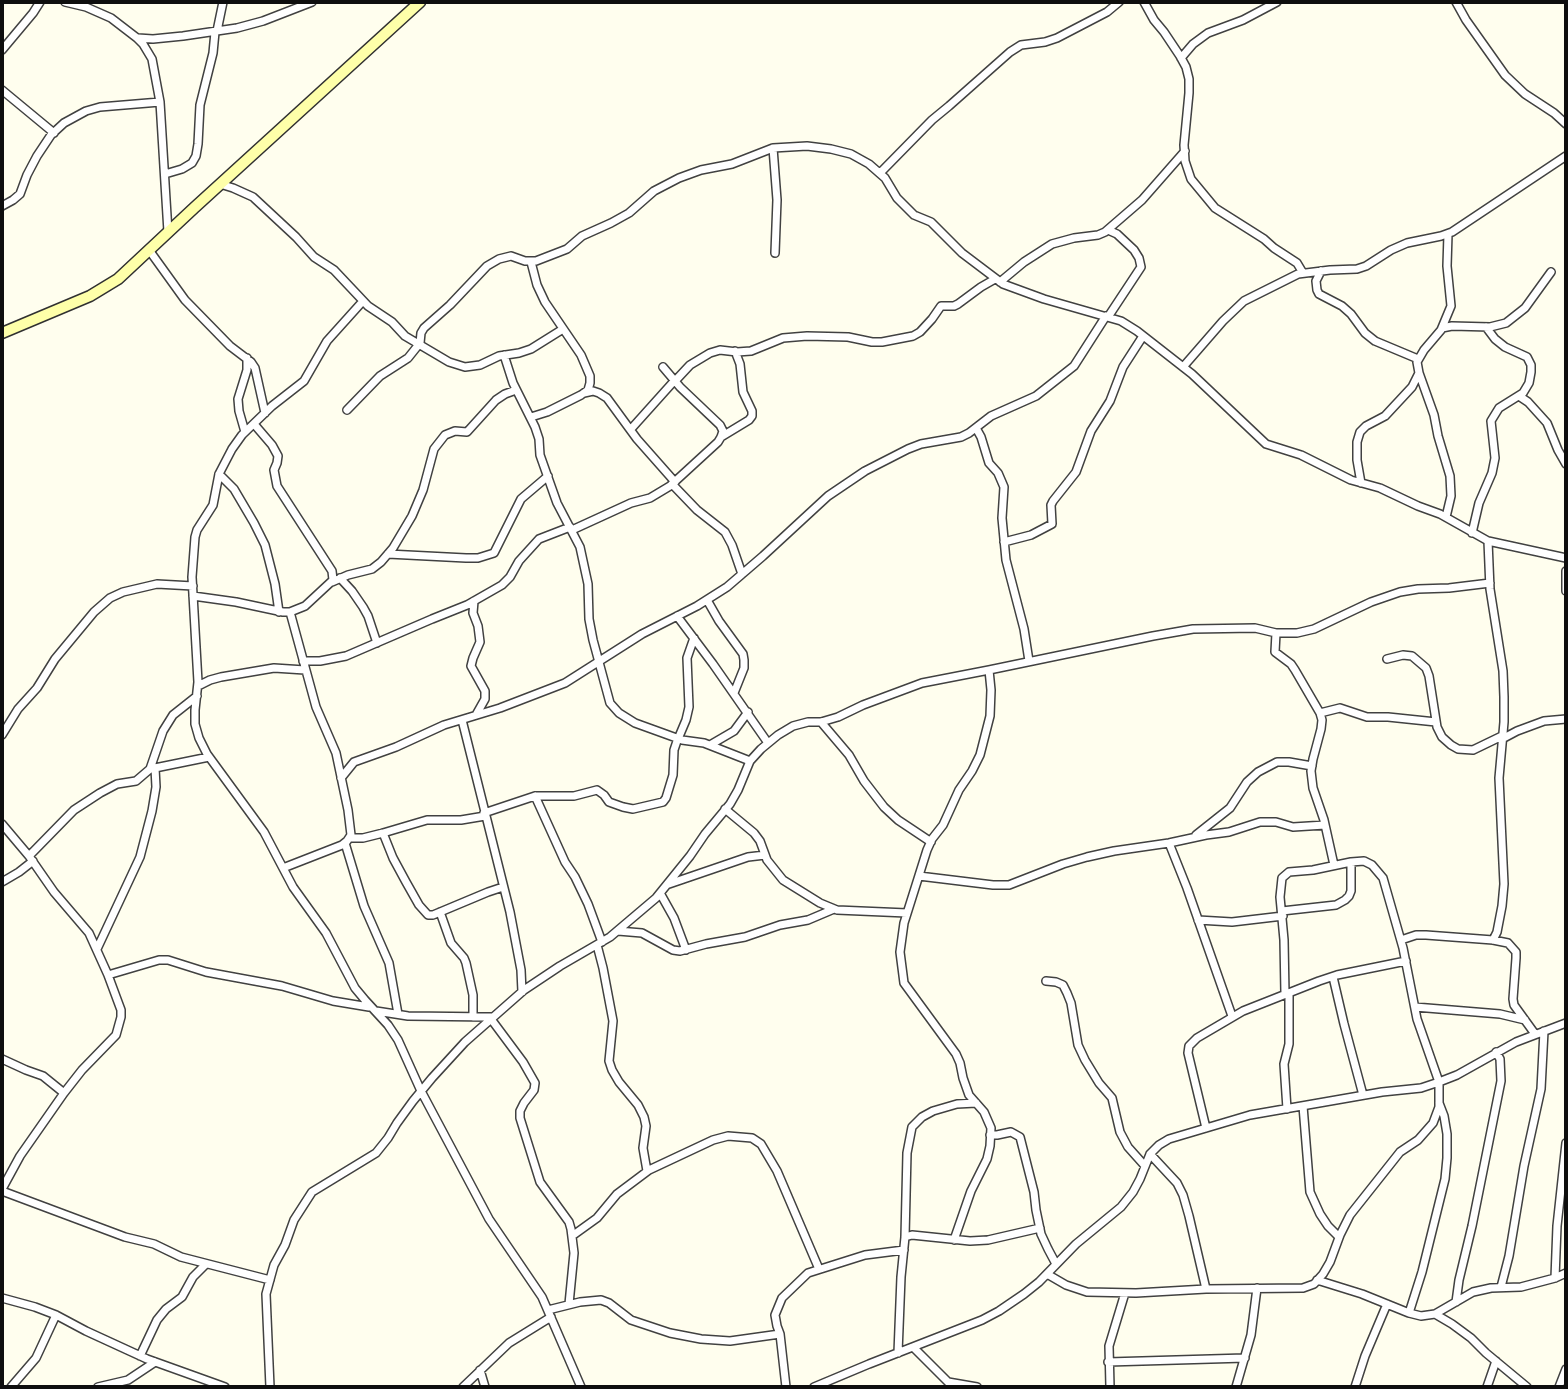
<!DOCTYPE html>
<style>
body{margin:0}
#map{position:relative;width:1568px;height:1389px;overflow:hidden;background:#fffeee;font-family:Merriweather,serif}
canvas{display:block}
.frame{position:absolute;inset:0;border:4px solid #0e0e0e;pointer-events:none}
</style>
<div id="map">
<canvas width="1568" height="1389"></canvas>
<div class="frame"></div>
</div>
<script>
const ctx = document.querySelector('canvas').getContext('2d');
ctx.lineJoin = 'round';
function shape(rows) {
  const path = new Path2D();
  for (const r of rows) {
    path.moveTo(r[0], r[1]);
    for (let i = 2; i < r.length; i += 2) path.lineTo(r[i], r[i + 1]);
  }
  return path;
}
function stroke(path, color, width, dash) {
  ctx.strokeStyle = color;
  ctx.lineWidth = width;
  ctx.lineCap = dash ? 'butt' : 'round';
  ctx.setLineDash(dash || []);
  ctx.stroke(path);
}
const street = shape([
 [65,2,86,7,111,18,137,38,143,44,152,59,160,102,168,232],
 [1144,2,1154,20,1164,32,1180,56,1186,67,1189,79,1189,93,1184,145,1185,161,1191,179,1215,208,1264,239,1274,248,1297,263,1303,273],
 [1456,2,1466,20,1505,75,1525,94,1554,113,1566,124],
 [217,31,223,2],
 [138,38,153,39,183,36,237,28,263,21,312,2],
 [2,50,33,13,40,2],
 [1181,58,1193,44,1208,33,1243,20,1277,2],
 [2,90,54,133],
 [773,148,777,200,775,253],
 [880,173,932,120,949,106,1010,52,1021,45,1045,42,1057,38,1107,12,1119,2],
 [165,174,182,169,192,163,196,156,198,144,200,105,213,53,215,32],
 [220,184,233,188,253,197,296,237,314,257,334,270,368,306,392,322,405,336,449,362,465,367,480,365,499,356,519,353,531,349,563,329],
 [2,206,13,200,20,194,27,175,37,156,51,135,64,123,86,111,100,107,160,102],
 [1108,230,1117,234,1134,250,1139,258,1141,267,1108,317],
 [149,250,185,300,230,346,251,362,255,368,265,413],
 [1321,271,1316,281,1317,290,1319,294,1342,306,1351,314,1365,333,1375,341,1418,359],
 [1000,282,1024,262,1052,244,1074,238,1098,235,1105,232,1142,200,1185,151],
 [363,301,327,341,304,381,272,406,242,435,232,449,219,474,213,505,197,530,195,537,192,577,198,682,195,710,195,724,199,738,207,754,264,832,293,887,326,933,355,988,365,1000,388,1025,398,1040,421,1091,489,1219,542,1297,581,1387],
 [1442,328,1452,326,1490,327,1506,323,1525,308,1551,272],
 [504,355,513,383,535,427,539,439,540,455,557,503,580,547,588,584,589,619,593,640,610,703,619,713,635,723,682,740,704,743,750,761],
 [1183,367,1223,321,1244,301,1298,274,1330,270,1357,269,1366,266,1391,250,1407,243,1441,236,1452,232,1566,156],
 [675,381,690,365,710,353,720,350,737,352,751,351,783,338,807,336,848,337,872,342,882,342,913,336,920,332,932,319,941,306,954,306,958,304,981,287,995,279],
 [584,393,593,391,599,393,607,398,637,439,675,482],
 [1519,396,1528,402,1547,423,1558,450,1566,464],
 [347,410,380,376,408,358,420,343,421,333,424,328,450,305,487,266,499,259,511,256,525,261,536,261,567,249,582,236,611,223,629,213,654,191,679,178,701,170,732,164,773,148,807,146,831,149,851,154,869,164,885,178,897,198,914,215,931,222,962,253,1003,284,1044,299,1121,321,1137,331,1192,374,1266,444,1301,455,1351,480,1380,488,1418,506,1440,514,1488,541,1566,558],
 [531,417,547,412,581,395,588,390,590,383,590,376,581,355,545,302,537,285,531,262],
 [976,428,981,437,989,463,998,473,1004,487,1002,518,1006,560,1024,629,1029,661],
 [631,429,675,380],
 [245,432,239,411,238,399,247,370,247,358],
 [721,437,749,420,752,416,752,411,743,392,740,364,735,351],
 [219,474,234,489,254,523,265,545,275,584,279,612],
 [1361,483,1357,460,1357,442,1360,432,1366,426,1385,416,1412,387,1419,373],
 [672,484,697,510,725,532,732,545,742,574],
 [1446,517,1451,496,1450,476,1438,436,1434,415,1419,373,1417,362,1424,350,1441,330,1451,306,1447,266,1448,234],
 [572,530,631,503,650,498,670,486,718,442,721,437,723,431,720,425,680,387,663,367],
 [1472,533,1479,503,1492,473,1495,458,1491,421,1499,408,1523,393,1529,383,1531,372,1531,365,1527,357,1505,347,1495,339,1486,327],
 [1488,541,1490,589,1503,671,1504,697,1504,722,1499,778,1504,884,1502,906,1497,932,1493,940],
 [1004,542,1031,535,1052,524,1051,505,1053,501,1076,472,1091,431,1110,401,1123,367,1143,336],
 [388,554,466,558,478,558,494,553,521,499,548,476],
 [1566,571,1566,591],
 [340,578,352,591,363,607,368,616,377,643],
 [332,582,348,575,372,569,381,562,393,548,412,516,423,490,434,449,445,435,455,431,467,432,496,400,505,394,516,390],
 [193,596,236,602,283,612,290,612,305,606,333,580,332,571,277,486,274,470,277,463,278,456,272,445,254,424],
 [707,600,719,621,743,654,744,660,744,668,734,693],
 [474,601,473,613,478,626,480,642,473,658,471,666,485,691,485,699,476,715],
 [677,616,713,664,768,743],
 [1276,633,1275,652,1291,664,1295,670,1320,713,1322,720,1321,729,1313,759,1311,771,1313,788,1324,820,1334,865],
 [1387,659,1403,655,1412,656,1426,668,1429,676,1437,727,1442,737,1451,745,1458,749,1473,750,1502,736],
 [303,661,320,661,346,656,432,619,467,605,502,585,510,577,519,561,539,539,570,527],
 [198,686,210,680,221,677,274,668,305,670],
 [1320,713,1340,708,1367,717,1388,717,1436,722],
 [462,720,510,912,521,970,522,992],
 [821,722,849,755,864,781,884,807,898,820,931,842],
 [2,735,18,709,37,688,55,659,94,612,110,598,123,592,157,584,193,586],
 [678,739,686,720,689,707,687,658,694,638],
 [1502,739,1517,731,1544,721,1566,719],
 [710,745,734,731,748,712],
 [150,769,163,731,173,715,197,696],
 [341,778,354,762,396,747,444,725,500,708,565,683,642,634,697,606,727,587,763,556,828,496,865,471,908,449,921,444,961,437,969,433,991,416,1036,396,1074,366,1106,316],
 [535,796,565,862,575,877,588,904,602,942],
 [725,809,754,833,760,841,767,860,783,880,820,903,837,910,907,913],
 [484,813,535,796,574,796,597,790,604,795,609,802,623,807,633,809,663,802,666,798,673,775,674,750,678,738],
 [2,824,29,856,54,892,89,933,108,975,121,1010,121,1017,116,1035,82,1070,64,1093,20,1156,2,1189],
 [383,833,393,858,406,882,419,905,428,915,433,915,488,892,503,887],
 [1196,835,1230,808,1247,782,1258,772,1277,762,1289,762,1312,766],
 [349,838,363,838,383,833,427,820,461,820,485,816],
 [345,843,364,906,389,963,398,1014],
 [1169,843,1187,888,1232,1016],
 [29,856,74,810,100,793,117,784,136,781,150,769,209,757],
 [283,868,342,845,347,841,351,835,348,810,336,753,316,707,290,612],
 [919,876,993,885,1009,885,1063,864,1087,857,1114,851,1169,843,1206,835,1229,832,1260,822,1276,822,1293,827,1325,825],
 [2,882,19,872,33,861],
 [669,884,748,857,765,855],
 [660,893,674,918,686,950],
 [1282,911,1336,905,1345,900,1349,896,1351,891,1351,862],
 [440,912,451,943,464,958,466,963,473,995,473,1017],
 [1198,920,1232,922,1283,916],
 [618,931,642,933,673,950,680,951,706,944,745,937,780,925,808,920,834,909],
 [1401,940,1416,935,1426,935,1493,940,1508,943,1516,952,1516,958,1513,999,1514,1005,1535,1034],
 [597,945,603,968,613,1021,609,1061,612,1070,619,1082,638,1105,644,1117,646,1126,643,1148,647,1171],
 [97,949,140,857,152,811,156,787,155,768],
 [108,975,159,960,168,960,206,972,282,986,333,1001,369,1007],
 [1333,977,1344,1024,1363,1095],
 [1046,981,1056,982,1063,985,1067,993,1071,1003,1078,1045,1085,1060,1099,1083,1112,1098,1120,1132,1128,1147,1145,1166],
 [1415,1007,1500,1014,1525,1020],
 [376,1011,408,1016,493,1017],
 [491,1019,523,1062,535,1083,534,1090,524,1103,520,1111,520,1118,540,1182,569,1222,571,1229,574,1253,569,1304],
 [2,1059,26,1070,43,1076,64,1093],
 [1303,1106,1310,1192,1320,1214,1328,1226,1339,1237],
 [1287,1109,1284,1064,1289,1044,1289,993],
 [1206,1128,1188,1053,1189,1046,1197,1038,1243,1011,1319,981,1337,975,1406,961],
 [990,1135,997,1135,1011,1132,1020,1137,1034,1192,1036,1210,1041,1234,1048,1249,1056,1264],
 [1150,1154,1177,1183,1183,1195,1189,1216,1206,1289],
 [2,1191,125,1237,154,1244,181,1257,270,1280],
 [572,1236,597,1218,617,1194,649,1170,713,1140,728,1136,752,1138,761,1144,777,1171,819,1269],
 [905,1237,912,1235,970,1241,988,1240,1040,1228],
 [954,1240,971,1191,987,1159,990,1146,991,1128,984,1112,969,1095,963,1078,960,1063,956,1054,904,983,900,952,904,923,927,850,932,839,943,825,959,790,972,771,980,755,990,716,991,690,989,670],
 [1047,1274,1066,1285,1087,1292,1136,1293,1206,1289,1303,1288,1314,1284,1323,1274,1330,1262,1340,1235,1350,1215,1400,1152,1418,1140,1433,1123,1439,1107,1439,1082,1417,1019,1403,948,1383,878,1372,865,1364,861,1351,862,1313,870,1289,872,1282,878,1280,897,1284,940,1285,994],
 [1555,1278,1557,1226,1566,1143],
 [1317,1280,1362,1294,1409,1313,1421,1316,1435,1314,1473,1292,1491,1288,1521,1287,1555,1278,1566,1273],
 [1501,1287,1509,1256,1524,1166,1541,1089,1544,1031],
 [2,1298,35,1307,56,1315,86,1331,147,1359,225,1387],
 [1456,1302,1459,1280,1472,1226,1501,1081,1500,1059,1496,1052],
 [548,1310,580,1302,601,1300,609,1303,631,1320,670,1333,701,1339,730,1341,780,1334],
 [1409,1313,1422,1272,1445,1179,1447,1158,1447,1134,1444,1116,1439,1103],
 [1435,1314,1452,1324,1471,1338,1486,1353,1527,1387],
 [913,1347,948,1382,977,1387],
 [898,1353,901,1277,905,1237,907,1153,912,1127,922,1117,933,1111,957,1104,976,1103],
 [140,1356,157,1320,166,1309,182,1297,193,1277,206,1264],
 [1108,1362,1245,1358],
 [480,1370,485,1387],
 [11,1387,36,1358,56,1315],
 [98,1387,128,1380,155,1362],
 [270,1387,266,1294,274,1265,285,1245,294,1220,312,1192,376,1153,388,1138,397,1123,413,1101,432,1078,465,1042,524,990,560,966,610,937,656,898,690,856,705,834,730,804,738,790,750,761,761,749,778,735,793,726,808,722,821,722,838,717,863,705,922,683,989,670,1153,636,1193,629,1255,628,1276,633,1297,633,1314,629,1371,602,1400,592,1418,589,1449,588,1490,583],
 [463,1387,509,1343,551,1317],
 [786,1387,780,1334,777,1326,775,1315,782,1298,808,1273,865,1255,904,1250],
 [814,1387,869,1364,982,1320,999,1311,1024,1294,1039,1282,1076,1244,1121,1207,1133,1192,1140,1179,1150,1154,1159,1145,1169,1139,1250,1115,1382,1092,1421,1088,1439,1082,1457,1075,1516,1042,1566,1023],
 [1110,1387,1109,1346,1125,1293],
 [1236,1387,1251,1335,1257,1288],
 [1355,1387,1365,1356,1387,1304],
 [1487,1387,1496,1361],
 [1559,1387,1566,1369]
]);
const secondary = shape([
 [2,333,90,296,118,279,194,208,420,2]
]);
stroke(street, '#414141', 10);
stroke(secondary, '#303030', 13);
stroke(street, '#fff', 7);
stroke(secondary, '#feffa9', 10);
</script>
